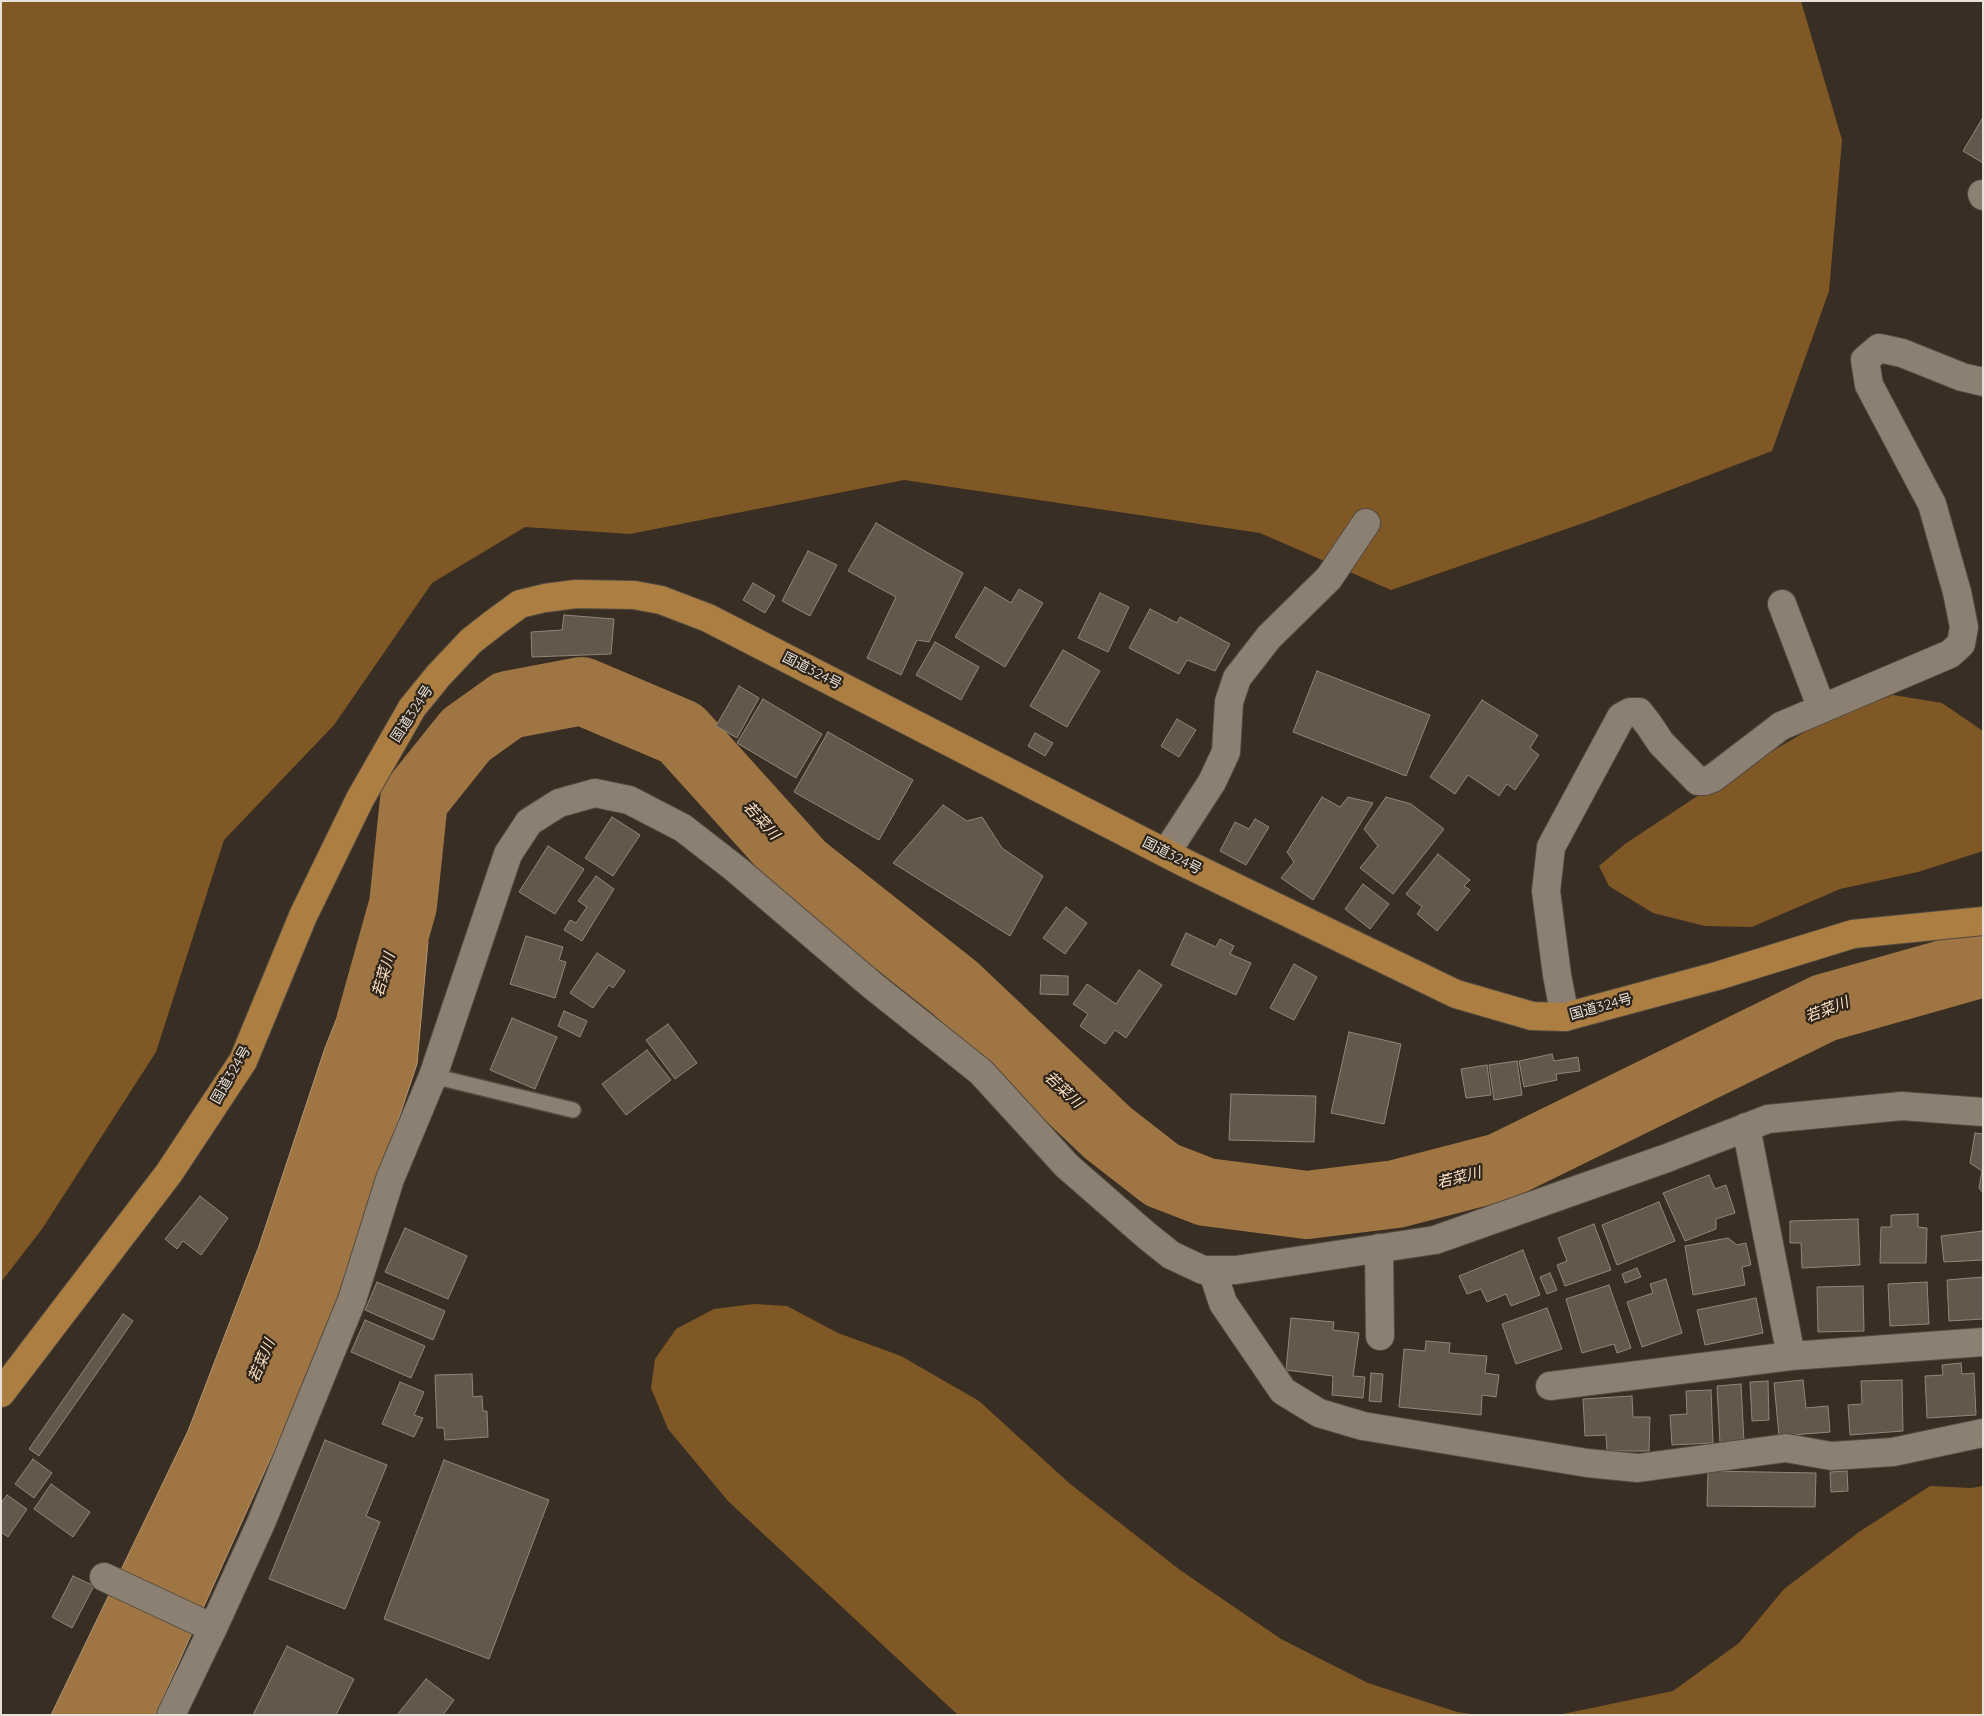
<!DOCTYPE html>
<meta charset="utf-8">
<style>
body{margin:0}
#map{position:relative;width:1984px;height:1716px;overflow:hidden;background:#382e23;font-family:Quicksand,sans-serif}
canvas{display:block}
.frame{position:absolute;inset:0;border:2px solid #e7e1d9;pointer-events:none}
</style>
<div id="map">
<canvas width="1984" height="1716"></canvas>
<div class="frame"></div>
</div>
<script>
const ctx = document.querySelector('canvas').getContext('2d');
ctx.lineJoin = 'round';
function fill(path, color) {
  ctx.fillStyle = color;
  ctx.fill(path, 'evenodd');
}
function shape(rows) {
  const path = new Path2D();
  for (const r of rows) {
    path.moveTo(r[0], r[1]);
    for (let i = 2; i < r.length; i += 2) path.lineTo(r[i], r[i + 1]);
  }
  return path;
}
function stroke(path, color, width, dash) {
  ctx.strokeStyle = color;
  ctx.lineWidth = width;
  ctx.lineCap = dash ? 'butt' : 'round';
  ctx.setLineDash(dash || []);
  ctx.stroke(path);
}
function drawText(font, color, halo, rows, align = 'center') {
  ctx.font = font + ' Quicksand,"Noto Sans JP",sans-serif';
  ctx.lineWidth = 4.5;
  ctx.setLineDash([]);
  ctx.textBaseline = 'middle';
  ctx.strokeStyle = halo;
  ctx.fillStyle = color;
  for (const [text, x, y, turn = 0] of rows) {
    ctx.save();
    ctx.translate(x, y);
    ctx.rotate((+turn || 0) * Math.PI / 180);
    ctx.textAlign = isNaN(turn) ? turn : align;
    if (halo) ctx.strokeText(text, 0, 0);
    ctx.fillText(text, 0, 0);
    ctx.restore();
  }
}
fill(shape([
 [1,1,1801,1,1842,140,1829,291,1772,451,1592,520,1391,590,1260,533,904,480,630,534,525,527,432,583,334,725,224,840,156,1052,42,1229,1,1282],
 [1893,695,1942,703,1983,731,1983,851,1918,872,1840,889,1752,927,1705,926,1653,913,1609,886,1599,866,1625,844,1705,791,1825,720],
 [754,1304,787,1306,838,1333,901,1356,979,1401,1069,1483,1180,1570,1281,1639,1368,1683,1457,1712,1478,1715,958,1715,728,1501,668,1429,651,1388,655,1359,676,1329,714,1309],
 [1930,1486,1971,1488,1983,1486,1983,1715,1558,1715,1673,1691,1739,1643,1784,1589,1859,1532]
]), '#805825');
const water = shape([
 [373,927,428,941,417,1064,326,1335,155,1715,51,1715,188,1431,259,1246,325,1048,373,927]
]);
fill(water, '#9f7543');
stroke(water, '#b59570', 1);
stroke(shape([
 [370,1023,403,905,414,800,466,735,508,705,582,691,681,733,802,867,955,988,1108,1133,1162,1175,1206,1192,1307,1205,1396,1194,1500,1167,1824,1008,1983,963]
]), '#9f7543', 68);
const building = shape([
 [1982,119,1983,119,1983,163,1963,151,1982,119],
 [876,523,963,573,929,642,917,640,901,675,867,658,896,597,848,571,876,523],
 [808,551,837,565,810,616,782,601,808,551],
 [753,583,775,596,765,613,743,600,753,583],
 [985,587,1011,603,1019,589,1043,603,1005,667,955,637,985,587],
 [1100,593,1129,607,1108,652,1078,638,1100,593],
 [1150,609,1177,623,1180,617,1230,644,1215,671,1187,660,1179,674,1129,648,1150,609],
 [564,615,614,619,611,654,532,657,531,632,562,630,564,615],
 [935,642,979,667,961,700,916,675,935,642],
 [1063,650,1100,671,1067,727,1030,706,1063,650],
 [1317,671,1430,715,1406,776,1293,732,1317,671],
 [739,686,759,698,737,738,716,726,739,686],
 [763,699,822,734,796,778,737,743,763,699],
 [1482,700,1538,735,1530,748,1539,755,1515,790,1507,784,1499,796,1468,775,1455,794,1430,777,1482,700],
 [1177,719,1196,730,1179,757,1161,746,1177,719],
 [828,732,913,780,879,840,794,792,828,732],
 [1035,733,1053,743,1045,756,1028,746,1035,733],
 [1322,797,1340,807,1348,797,1373,803,1313,900,1281,878,1294,862,1287,852,1322,797],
 [1386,797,1411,804,1444,829,1393,894,1360,868,1378,846,1364,829,1386,797],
 [943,805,967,821,982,817,1002,848,1043,876,1010,936,893,863,943,805],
 [612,817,640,835,613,876,585,858,612,817],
 [1255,819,1269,827,1246,865,1220,851,1235,822,1249,829,1255,819],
 [548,846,584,869,555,914,519,892,548,846],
 [1438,854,1470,880,1464,886,1470,890,1437,931,1417,914,1422,907,1406,894,1438,854],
 [596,876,614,889,582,941,564,930,570,920,576,923,587,907,578,901,596,876],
 [1363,884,1389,904,1370,929,1345,909,1363,884],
 [1066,907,1087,923,1065,954,1043,938,1066,907],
 [1186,933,1216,947,1220,939,1234,946,1230,954,1251,963,1236,995,1171,965,1186,933],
 [526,936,563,947,559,960,566,962,555,998,510,984,526,936],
 [597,953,625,971,613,988,609,985,593,1008,570,993,597,953],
 [1294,964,1317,977,1294,1020,1270,1008,1294,964],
 [1139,970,1162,985,1126,1038,1115,1030,1105,1044,1080,1026,1088,1014,1073,1004,1087,984,1116,1004,1139,970],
 [1041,975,1068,976,1068,995,1040,994,1041,975],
 [564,1011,587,1021,580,1037,558,1026,564,1011],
 [512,1018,557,1037,535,1089,490,1070,512,1018],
 [668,1024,697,1063,675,1079,646,1040,668,1024],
 [1349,1032,1401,1044,1384,1124,1331,1113,1349,1032],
 [647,1050,671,1080,626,1115,602,1084,647,1050],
 [1552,1054,1554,1061,1578,1057,1580,1071,1556,1074,1557,1080,1524,1087,1519,1061,1552,1054],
 [1517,1061,1522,1095,1494,1100,1489,1065,1517,1061],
 [1487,1065,1491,1095,1466,1098,1461,1069,1487,1065],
 [1231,1094,1316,1096,1314,1142,1229,1140,1231,1094],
 [1975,1133,1983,1134,1983,1193,1979,1188,1982,1171,1970,1163,1975,1133],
 [1709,1175,1715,1189,1726,1185,1735,1213,1716,1219,1716,1229,1685,1241,1663,1193,1709,1175],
 [200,1196,228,1218,201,1255,183,1241,177,1249,165,1239,200,1196],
 [1659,1202,1675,1241,1617,1265,1602,1225,1659,1202],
 [1918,1214,1918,1227,1927,1228,1926,1263,1880,1263,1881,1227,1891,1227,1891,1215,1918,1214],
 [1858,1219,1860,1265,1802,1268,1801,1243,1790,1243,1790,1221,1858,1219],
 [1594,1224,1611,1270,1565,1286,1557,1265,1567,1261,1558,1238,1594,1224],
 [405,1228,467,1256,448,1299,385,1272,405,1228],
 [1983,1231,1983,1260,1944,1262,1941,1236,1983,1231],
 [1728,1238,1737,1245,1746,1243,1751,1265,1742,1267,1745,1285,1693,1295,1685,1246,1728,1238],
 [1523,1250,1540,1295,1511,1306,1506,1294,1487,1302,1481,1289,1467,1294,1459,1276,1523,1250],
 [1637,1268,1641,1277,1625,1283,1622,1274,1637,1268],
 [1550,1273,1557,1290,1547,1294,1540,1277,1550,1273],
 [1983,1277,1983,1319,1949,1321,1947,1280,1983,1277],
 [1666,1279,1682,1333,1642,1347,1627,1302,1653,1293,1650,1284,1666,1279],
 [377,1282,445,1311,433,1340,365,1310,377,1282],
 [1927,1282,1929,1324,1890,1326,1888,1284,1927,1282],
 [1609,1285,1631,1348,1617,1353,1614,1344,1582,1353,1566,1299,1609,1285],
 [1863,1286,1864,1331,1818,1332,1817,1287,1863,1286],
 [1756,1298,1763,1333,1705,1345,1697,1310,1756,1298],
 [1547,1308,1562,1349,1516,1364,1502,1324,1547,1308],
 [123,1314,133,1321,39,1456,29,1449,123,1314],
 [1291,1318,1334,1322,1333,1330,1359,1333,1353,1376,1365,1377,1363,1398,1332,1395,1333,1376,1286,1370,1291,1318],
 [365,1320,425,1346,411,1378,351,1352,365,1320],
 [1426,1341,1450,1343,1449,1353,1487,1356,1485,1373,1499,1375,1496,1397,1482,1395,1481,1415,1399,1407,1404,1349,1425,1351,1426,1341],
 [1961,1363,1962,1374,1974,1373,1976,1415,1927,1418,1925,1376,1943,1375,1942,1365,1961,1363],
 [1371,1373,1383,1374,1381,1402,1369,1401,1371,1373],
 [472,1374,473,1397,482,1396,483,1411,487,1411,488,1437,445,1440,444,1428,437,1428,435,1375,472,1374],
 [1803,1380,1806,1408,1828,1406,1830,1432,1779,1436,1774,1383,1803,1380],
 [1902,1380,1903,1431,1850,1435,1848,1405,1862,1404,1861,1381,1902,1380],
 [1768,1381,1769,1420,1752,1421,1750,1382,1768,1381],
 [400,1382,424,1392,414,1415,423,1418,414,1437,382,1424,400,1382],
 [1741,1384,1744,1442,1720,1443,1717,1386,1741,1384],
 [1711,1390,1713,1443,1672,1445,1670,1415,1687,1414,1686,1391,1711,1390],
 [1632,1396,1633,1417,1650,1417,1649,1451,1607,1451,1606,1435,1585,1436,1583,1399,1632,1396],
 [325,1440,387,1465,366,1516,380,1522,345,1609,269,1579,325,1440],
 [33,1459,52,1473,34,1498,15,1484,33,1459],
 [444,1460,549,1500,489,1659,384,1619,444,1460],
 [1708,1471,1816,1473,1815,1507,1707,1506,1708,1471],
 [1847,1471,1848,1491,1831,1492,1830,1472,1847,1471],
 [51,1484,90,1512,73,1537,34,1509,51,1484],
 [7,1495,27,1509,8,1537,1,1532,1,1503,7,1495],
 [73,1576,94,1586,72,1628,52,1617,73,1576],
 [287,1646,354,1679,336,1715,253,1715,287,1646],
 [426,1679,454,1700,443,1715,397,1715,426,1679]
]);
fill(building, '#64584c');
stroke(building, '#928679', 1);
const service = shape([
 [433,1076,573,1110]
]);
const minor = shape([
 [1982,194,1983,196],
 [1782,604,1822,709],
 [1166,853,1212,782,1226,752,1229,702,1237,678,1269,637,1329,578,1366,523],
 [1565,1017,1557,975,1546,891,1551,847,1621,717,1630,712,1639,712,1649,725,1661,743,1698,781,1705,781,1713,778,1781,726,1950,654,1961,644,1964,627,1957,592,1932,504,1869,385,1865,360,1879,348,1902,353,1962,377,1983,382],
 [1746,1127,1791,1356],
 [1379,1248,1380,1336],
 [1212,1270,1223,1303,1283,1391,1319,1413,1363,1426,1587,1463,1638,1468,1786,1448,1831,1456,1893,1452,1983,1433],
 [1550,1386,1791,1356,1983,1342],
 [104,1577,213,1628],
 [171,1715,213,1628,261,1523,352,1300,390,1179,433,1076,508,854,529,822,559,803,595,793,629,800,683,828,737,870,873,986,981,1072,1067,1166,1146,1235,1171,1255,1203,1270,1236,1270,1435,1240,1667,1158,1768,1119,1902,1106,1983,1112]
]);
const trunk = shape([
 [1,1393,169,1173,243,1061,303,916,360,799,412,708,438,676,471,641,494,623,520,604,545,598,576,594,634,595,661,600,708,618,1187,864,1456,994,1532,1016,1565,1017,1717,976,1853,934,1983,921]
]);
stroke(service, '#534b41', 18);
stroke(minor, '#534b41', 30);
stroke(trunk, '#534b41', 30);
stroke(service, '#8c8073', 15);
stroke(minor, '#8c8073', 28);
stroke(trunk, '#ad7e42', 28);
drawText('14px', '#e7e1d9', '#2e2419', [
 ["国道324号",812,671,27],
 ["国道324号",412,714,-57],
 ["国道324号",1172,856,27],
 ["国道324号",1601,1007,-15],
 ["国道324号",231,1075,-60]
]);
drawText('italic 15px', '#f8dfc3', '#2e2419', [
 ["若菜川",761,821,48],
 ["若菜川",384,975,-74],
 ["若菜川",1827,1010,-21],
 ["若菜川",1063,1090,43],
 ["若菜川",1459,1178,-14],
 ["若菜川",262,1361,-67]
]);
</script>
